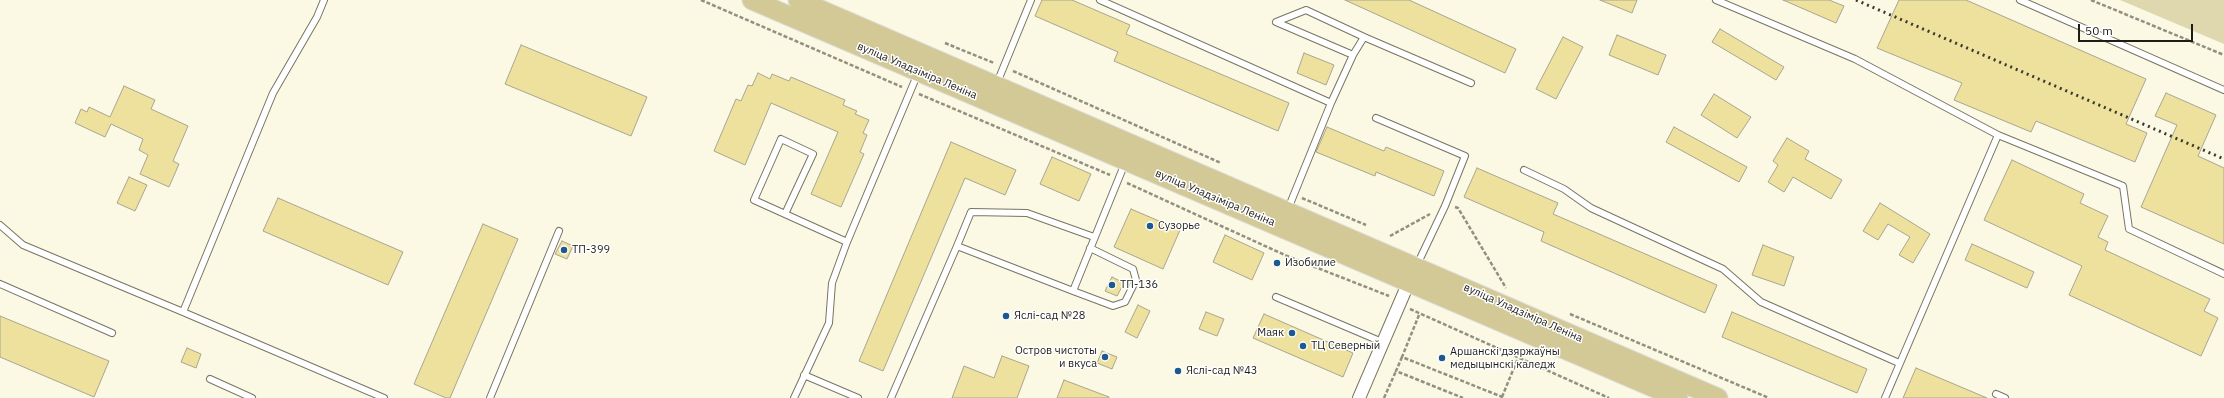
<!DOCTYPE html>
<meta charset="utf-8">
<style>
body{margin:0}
#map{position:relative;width:2224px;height:398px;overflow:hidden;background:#fbf8e4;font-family:"IBM Plex Sans",sans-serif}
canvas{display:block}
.scale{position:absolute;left:2078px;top:24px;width:115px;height:18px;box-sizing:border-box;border:2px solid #1d1c15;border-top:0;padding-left:5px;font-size:12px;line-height:14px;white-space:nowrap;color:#1d1c15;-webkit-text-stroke:3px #fff;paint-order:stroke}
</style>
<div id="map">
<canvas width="2224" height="398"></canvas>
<div class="scale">50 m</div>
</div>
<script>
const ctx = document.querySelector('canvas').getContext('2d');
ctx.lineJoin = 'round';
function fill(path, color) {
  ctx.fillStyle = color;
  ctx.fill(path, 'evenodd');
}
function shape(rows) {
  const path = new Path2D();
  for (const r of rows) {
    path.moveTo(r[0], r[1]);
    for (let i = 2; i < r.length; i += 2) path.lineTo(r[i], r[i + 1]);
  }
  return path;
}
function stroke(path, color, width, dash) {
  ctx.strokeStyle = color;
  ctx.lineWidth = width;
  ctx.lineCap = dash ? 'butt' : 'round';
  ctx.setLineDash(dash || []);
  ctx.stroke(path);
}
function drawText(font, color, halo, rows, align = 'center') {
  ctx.font = font + ' "IBM Plex Sans",sans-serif';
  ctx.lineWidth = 3;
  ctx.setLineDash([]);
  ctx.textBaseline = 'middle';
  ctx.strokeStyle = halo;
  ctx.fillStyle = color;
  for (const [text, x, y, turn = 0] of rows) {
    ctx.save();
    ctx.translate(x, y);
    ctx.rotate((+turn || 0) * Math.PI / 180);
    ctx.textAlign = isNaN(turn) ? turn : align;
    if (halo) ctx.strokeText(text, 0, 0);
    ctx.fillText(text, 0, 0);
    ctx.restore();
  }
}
fill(shape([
 [2120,0,2224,0,2224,44]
]), '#dfd8ae');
const building = shape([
 [1042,0,1072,0,1130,25,1126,34,1289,103,1278,131,1114,61,1118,52,1035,16,1042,0],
 [1345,0,1409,0,1516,49,1505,73,1345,0],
 [1600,0,1637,0,1632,13,1600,0],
 [1783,0,1829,0,1844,6,1836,23,1783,0],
 [1899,0,1966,0,2146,79,2126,124,2147,133,2135,162,2036,121,2031,132,1954,100,1962,83,1877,48,1899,0],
 [1720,29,1784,67,1776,80,1712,42,1720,29],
 [1617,35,1666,55,1658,75,1609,55,1617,35],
 [1563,37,1583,47,1556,99,1536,89,1563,37],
 [521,45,647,97,631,136,505,84,521,45],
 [1304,53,1334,65,1326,85,1297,73,1304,53],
 [758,73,770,79,772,74,789,81,791,77,845,100,843,105,857,111,855,114,869,120,863,133,867,135,860,152,864,154,841,207,811,194,838,132,771,103,745,165,714,151,736,99,741,101,748,85,752,86,758,73],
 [124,86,155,100,151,109,188,126,173,161,179,164,169,187,140,174,148,155,139,150,143,139,111,124,105,137,75,123,81,109,87,112,89,107,110,117,124,86],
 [2166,93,2216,115,2198,156,2224,168,2224,244,2141,207,2177,125,2155,116,2166,93],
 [1714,94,1751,117,1737,138,1701,115,1714,94],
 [1327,127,1384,151,1386,147,1444,171,1434,196,1376,172,1375,176,1316,152,1327,127],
 [1674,127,1747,167,1739,182,1666,142,1674,127],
 [1787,138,1809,151,1805,159,1842,180,1831,199,1793,177,1784,192,1768,182,1778,165,1773,161,1787,138],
 [951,142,1016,170,1005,195,965,178,883,371,859,361,951,142],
 [1052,157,1091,174,1079,201,1040,184,1052,157],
 [2012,160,2084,194,2080,203,2108,216,2098,237,2108,242,2105,250,2210,299,2204,311,2218,318,2201,356,2069,295,2082,266,1984,220,2012,160],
 [1477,168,1558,203,1553,214,1717,285,1705,313,1541,241,1544,232,1464,197,1477,168],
 [129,177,147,185,135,211,117,203,129,177],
 [278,198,403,252,388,285,263,231,278,198],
 [1880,203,1930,234,1913,263,1899,255,1910,237,1888,224,1878,240,1863,231,1880,203],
 [1131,209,1180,230,1163,269,1114,247,1131,209],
 [483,224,518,239,450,398,446,398,414,384,483,224],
 [1225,235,1264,253,1252,280,1213,262,1225,235],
 [562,241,573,246,567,259,555,254,562,241],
 [1972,244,2034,272,2027,288,1965,260,1972,244],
 [1763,245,1794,257,1784,286,1752,275,1763,245],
 [1112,277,1124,283,1117,296,1105,291,1112,277],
 [1138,305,1150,311,1137,338,1125,332,1138,305],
 [1206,312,1224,319,1217,336,1199,329,1206,312],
 [1732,312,1867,369,1857,393,1722,337,1732,312],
 [1264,314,1353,353,1343,377,1253,338,1264,314],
 [0,316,109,361,94,397,0,357,0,316],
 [187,348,201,354,196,368,181,362,187,348],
 [1102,351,1117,357,1112,369,1097,363,1102,351],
 [1002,356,1029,366,1017,398,952,398,964,366,994,378,1002,356],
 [1916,368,1987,398,1903,398,1916,368],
 [1064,380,1109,397,1109,398,1057,398,1064,380]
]);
fill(building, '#ede19d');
stroke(building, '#a8a592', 1);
const lane = shape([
 [324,0,317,17,273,93,183,312,384,398],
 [1100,0,1331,103,1288,209],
 [1716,0,1855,59,1998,135],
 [2020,0,2224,90],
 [1353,55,1276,22,1306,10,1364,37],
 [997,83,1031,0],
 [1331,103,1353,55,1364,37,1471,83],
 [1376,118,1465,156,1445,206,1417,265],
 [1524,170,1564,189,1591,208,1723,269,1761,302,1899,363],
 [785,214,813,154,781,139,754,200,847,242],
 [0,225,23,245,183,312],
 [957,246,971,212,1027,213,1094,237],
 [0,284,112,333],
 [1073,291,1113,306,1125,302,1136,280,1133,269,1090,248],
 [1276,297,1382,342],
 [804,375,858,398],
 [210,379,252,398],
 [1996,394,2005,398],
 [490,398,559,231],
 [794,398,829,323,832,283,847,242,918,73],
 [891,398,957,246,1073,291,1125,163],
 [1885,398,1998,135,2123,186,2129,229,2224,274]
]);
const street = shape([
 [1359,398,1411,277]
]);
const primary = shape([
 [752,0,1678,398],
 [798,0,1718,398]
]);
stroke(lane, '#787563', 8);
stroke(street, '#787563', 14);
stroke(primary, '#dfdfde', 21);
stroke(shape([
 [701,0,902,87],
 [2091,0,2224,55],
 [945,43,994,63],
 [1013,71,1221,163],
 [919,94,1110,175],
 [1127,183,1287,256,1389,296],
 [1302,198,1366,225],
 [1455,207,1458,208,1506,288],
 [1390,236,1430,214],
 [1410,309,1609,398],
 [1570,314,1769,398],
 [1419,315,1402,357,1505,398],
 [1402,357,1396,371,1463,398],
 [1502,397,1518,358],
 [1384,398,1396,371]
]), '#929082', 2.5, [4, 2]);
stroke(lane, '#fff', 6);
stroke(street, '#fff', 12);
stroke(primary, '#d2c997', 19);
stroke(shape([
 [1856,0,2224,159]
]), '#3a3930', 3, [2, 4]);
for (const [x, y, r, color] of [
 [1150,226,4,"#1d598f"],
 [564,250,4,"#1d598f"],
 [1277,263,4,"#1d598f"],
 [1112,285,4,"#1d598f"],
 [1006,316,4,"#1d598f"],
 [1292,333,4,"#1d598f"],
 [1303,346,4,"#1d598f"],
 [1105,357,4,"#1d598f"],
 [1442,358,4,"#1d598f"],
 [1178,371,4,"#1d598f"]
]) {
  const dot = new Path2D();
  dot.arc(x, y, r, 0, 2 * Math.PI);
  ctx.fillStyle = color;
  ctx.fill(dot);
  stroke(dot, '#fff', 1.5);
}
drawText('11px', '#1d1c15', '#fff', [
 ["вуліца Уладзіміра Леніна",917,71,23],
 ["вуліца Уладзіміра Леніна",1215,198,23],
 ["вуліца Уладзіміра Леніна",1523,313,24]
]);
drawText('11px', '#1d1c15', '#fff', [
 ["Сузорье",1158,226],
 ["ТП-399",572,250],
 ["Изобилие",1285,263],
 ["ТП-136",1120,285],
 ["Яслі-сад №28",1014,316],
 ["Маяк",1284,333,"right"],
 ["ТЦ Северный",1311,346],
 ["Остров чистоты",1097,351,"right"],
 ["и вкуса",1097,364,"right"],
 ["Аршанскі дзяржаўны",1450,352],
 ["медыцынскі каледж",1450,365],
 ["Яслі-сад №43",1186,371]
], 'left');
</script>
